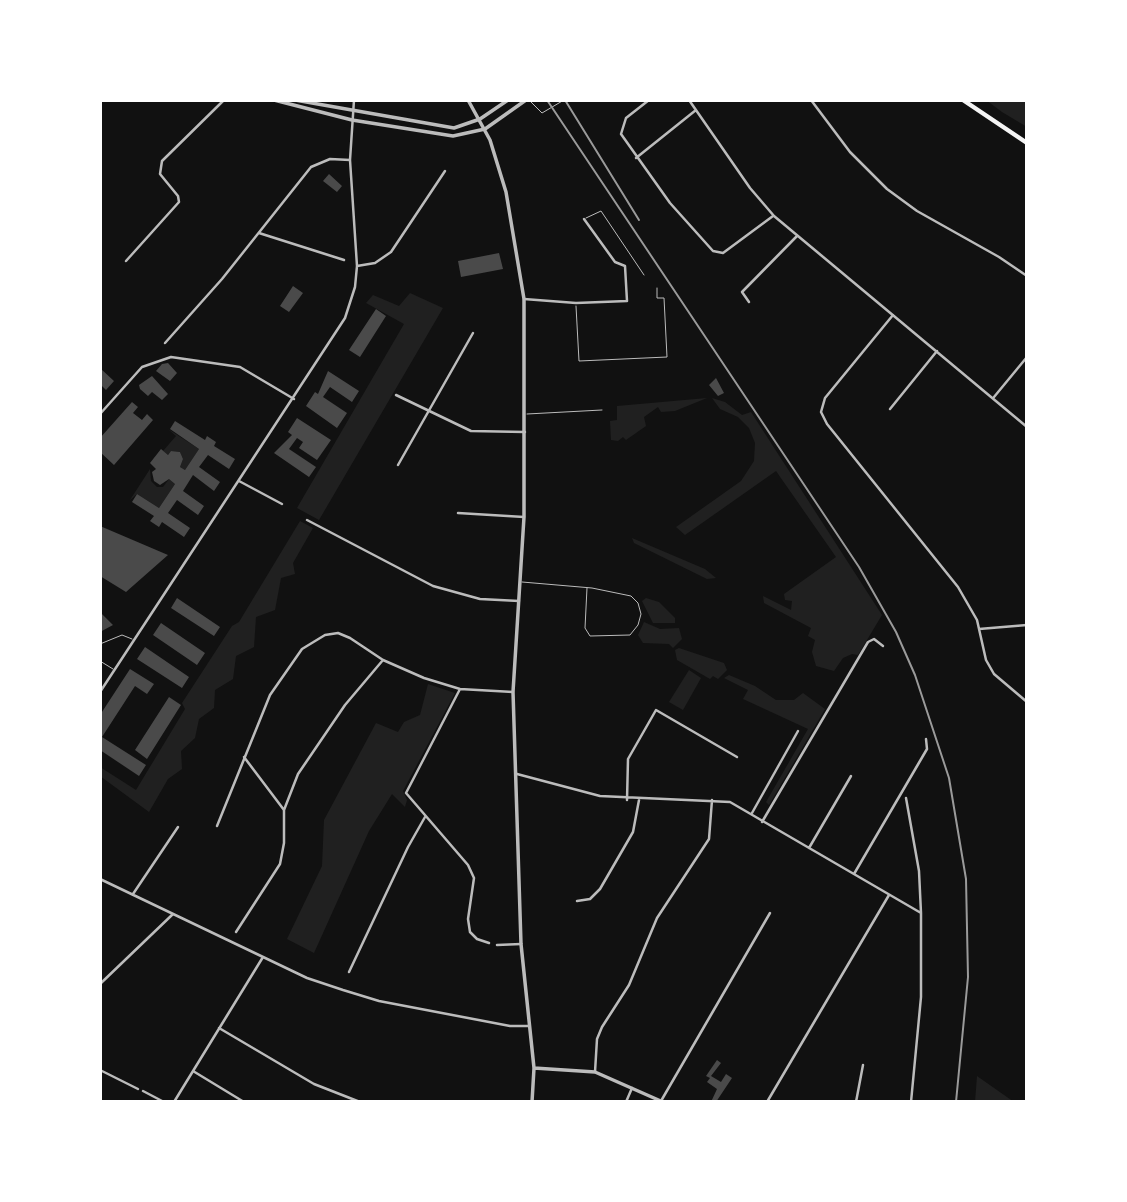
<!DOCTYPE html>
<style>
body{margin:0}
#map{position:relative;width:1127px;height:1202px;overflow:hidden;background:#111;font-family:"Space Grotesk",sans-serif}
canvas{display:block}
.frame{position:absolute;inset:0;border:102px solid #fff;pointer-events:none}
</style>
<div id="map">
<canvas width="1127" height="1202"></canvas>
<div class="frame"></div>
</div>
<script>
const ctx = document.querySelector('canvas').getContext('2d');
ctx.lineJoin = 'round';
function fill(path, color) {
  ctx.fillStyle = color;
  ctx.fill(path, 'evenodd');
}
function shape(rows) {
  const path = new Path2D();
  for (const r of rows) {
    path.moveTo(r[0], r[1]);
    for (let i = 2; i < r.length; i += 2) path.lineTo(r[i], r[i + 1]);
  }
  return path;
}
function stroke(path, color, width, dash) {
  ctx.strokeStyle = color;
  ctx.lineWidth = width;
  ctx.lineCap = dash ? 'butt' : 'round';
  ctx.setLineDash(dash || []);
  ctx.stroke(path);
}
fill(shape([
 [986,100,1027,100,1027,127,1002,112],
 [410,293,443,308,319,520,297,508,404,324,366,303,373,295,399,306],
 [707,398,675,411,661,412,658,407,644,417,646,426,626,440,623,437,618,441,611,440,610,421,617,420,617,406],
 [712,398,725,402,742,415,751,412,882,615,858,655,852,654,843,658,834,671,816,666,812,652,815,640,808,636,811,628,764,603,763,596,791,610,792,601,785,600,784,594,836,557,776,471,685,535,676,527,741,481,754,461,755,443,749,428,738,417,720,409],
 [168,429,199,449,185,470,180,467,183,459,180,452,171,451,168,455,163,451,176,436],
 [150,469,151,481,157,487,163,487,169,479,175,484,159,508,137,494,130,500],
 [300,521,313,528,293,563,295,574,281,578,275,610,256,617,254,647,236,656,233,679,215,690,214,708,199,719,195,738,181,751,182,769,168,779,149,812,100,776,100,767,136,790,185,709,182,703,232,626,239,622],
 [632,538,705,569,716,578,707,579,634,543],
 [646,598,659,602,675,618,675,623,653,623,642,601],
 [644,622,660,629,679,628,682,639,673,648,669,644,643,643,638,635],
 [679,648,724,663,727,670,718,679,713,676,710,679,677,660,675,650],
 [689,670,701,678,683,710,669,702],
 [729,675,755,686,776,700,794,700,803,693,825,709,769,805,766,802,808,729,743,699,748,690,724,678],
 [428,684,455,693,403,791,407,800,405,807,392,794,369,831,314,953,287,939,322,866,324,820,376,723,398,732,404,722,420,715],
 [977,1076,1014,1102,975,1102]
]), '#202020');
fill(shape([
 [329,174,342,186,337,192,323,181],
 [499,253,503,269,461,277,458,261],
 [293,286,303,293,289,312,280,306],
 [376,309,386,316,360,357,349,350],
 [168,363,177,373,170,381,156,371,162,364],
 [100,368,114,381,106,390,100,384],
 [328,371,359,391,352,402,330,387,323,397,347,413,337,428,306,406,315,392,318,394],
 [152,376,168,394,162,400,152,392,148,396,140,389,139,385],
 [716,378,724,393,718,396,709,385],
 [132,402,138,407,133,413,142,420,147,414,153,420,114,465,100,452,100,438],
 [297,418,331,440,317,460,299,448,303,442,297,438,289,449,316,467,309,477,274,453,292,435,288,432],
 [175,421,205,440,207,436,216,442,214,446,235,459,229,469,208,455,199,467,220,482,214,491,193,475,183,491,204,506,198,515,177,500,168,513,190,528,184,537,162,522,159,527,150,521,154,516,132,502,137,494,159,508,175,484,169,479,160,485,154,481,152,472,156,469,150,463,161,449,168,455,171,451,180,452,183,459,180,467,185,470,199,449,170,429],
 [100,526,168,555,126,592,100,576],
 [177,598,220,627,214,636,171,608],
 [100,612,113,625,100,632],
 [161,623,205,653,197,665,153,635],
 [145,647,189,677,182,688,137,659],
 [130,669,154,684,147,694,135,686,102,737,146,765,139,776,100,750,100,715],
 [169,697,181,705,147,759,135,750],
 [717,1060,721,1063,711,1076,721,1082,726,1074,732,1078,716,1102,711,1102,717,1089,707,1082,710,1078,706,1076]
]), '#4a4a4a');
stroke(shape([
 [529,100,542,113,564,100],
 [586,218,601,211,644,275],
 [576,306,579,361,667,357,664,298,657,298,657,288],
 [527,414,602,410],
 [522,582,592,588,631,596,638,603,641,614,638,625,630,635,590,636,585,628,587,588],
 [100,644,122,635,132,639],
 [100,661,113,669]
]), '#bcbcbc', 1);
stroke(shape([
 [649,100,626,118,621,134,670,203,713,251,723,253,773,216],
 [689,100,750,188,774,216,1027,427],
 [811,100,850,152,887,189,917,211,999,257,1027,276],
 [636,158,696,110],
 [259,233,344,260],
 [126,261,179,202,178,196,160,174,162,161,224,100],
 [357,266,375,263,391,252,445,171],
 [524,299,576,303,627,301,625,266,615,262,584,219],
 [749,302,742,292,797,236],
 [893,315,825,398,821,412,827,424,958,587,977,620,986,660,994,674,1027,702],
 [165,343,222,279,311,167,330,159,350,160],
 [396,395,471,431,525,432],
 [994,397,1027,357],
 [890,409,937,351],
 [100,414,142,367,171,357,240,367,294,399],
 [398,465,473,333],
 [239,481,282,504],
 [458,513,524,517],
 [307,520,433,586,480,599,519,601],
 [979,629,1027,625],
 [460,689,406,793,468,865,474,878,468,919,470,932,477,939,489,943],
 [100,692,345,318,355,287,357,266,350,160,354,100],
 [244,757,284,810],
 [517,774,600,796,730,802,921,913],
 [906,798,919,871,921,913,921,997,911,1102],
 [627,800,628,759,656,710,737,757],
 [752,813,798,731],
 [762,822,868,642,874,639,883,646],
 [217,826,270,695,302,649,325,635,338,633,350,638,383,660,424,678,460,689,513,692],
 [809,848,851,776],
 [854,874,927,749,926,739],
 [100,879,307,978,343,990,379,1001,510,1026,529,1026],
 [133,894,178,827],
 [577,901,590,899,600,889,633,832,639,800],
 [236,932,280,864,284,843,284,810,298,774,345,705,383,660],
 [497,945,521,944],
 [349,972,408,847,425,817],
 [100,984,173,914],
 [219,1028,314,1084,360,1102],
 [100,1070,138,1089],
 [193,1071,244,1102],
 [595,1072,597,1039,602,1027,629,985,657,918,709,839,712,800],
 [143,1091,164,1102],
 [661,1101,770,913],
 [174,1102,263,957],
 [626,1102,632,1088],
 [767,1102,889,895],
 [856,1102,863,1065]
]), '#bcbcbc', 2.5);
stroke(shape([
 [274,100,352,120,453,136,485,129,526,100],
 [295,100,454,128,480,119,508,100],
 [468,100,490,140,506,192,524,299,524,517,513,692,521,944,534,1068,532,1102],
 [534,1068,595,1072,663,1102]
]), '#bcbcbc', 3.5);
stroke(shape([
 [963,100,1027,143]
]), '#f5f5f5', 4.5);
stroke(shape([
 [547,100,859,567,896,632,915,675,949,778,966,879,968,977,956,1102],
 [565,100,639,220]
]), '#9a9a9a', 2);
</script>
